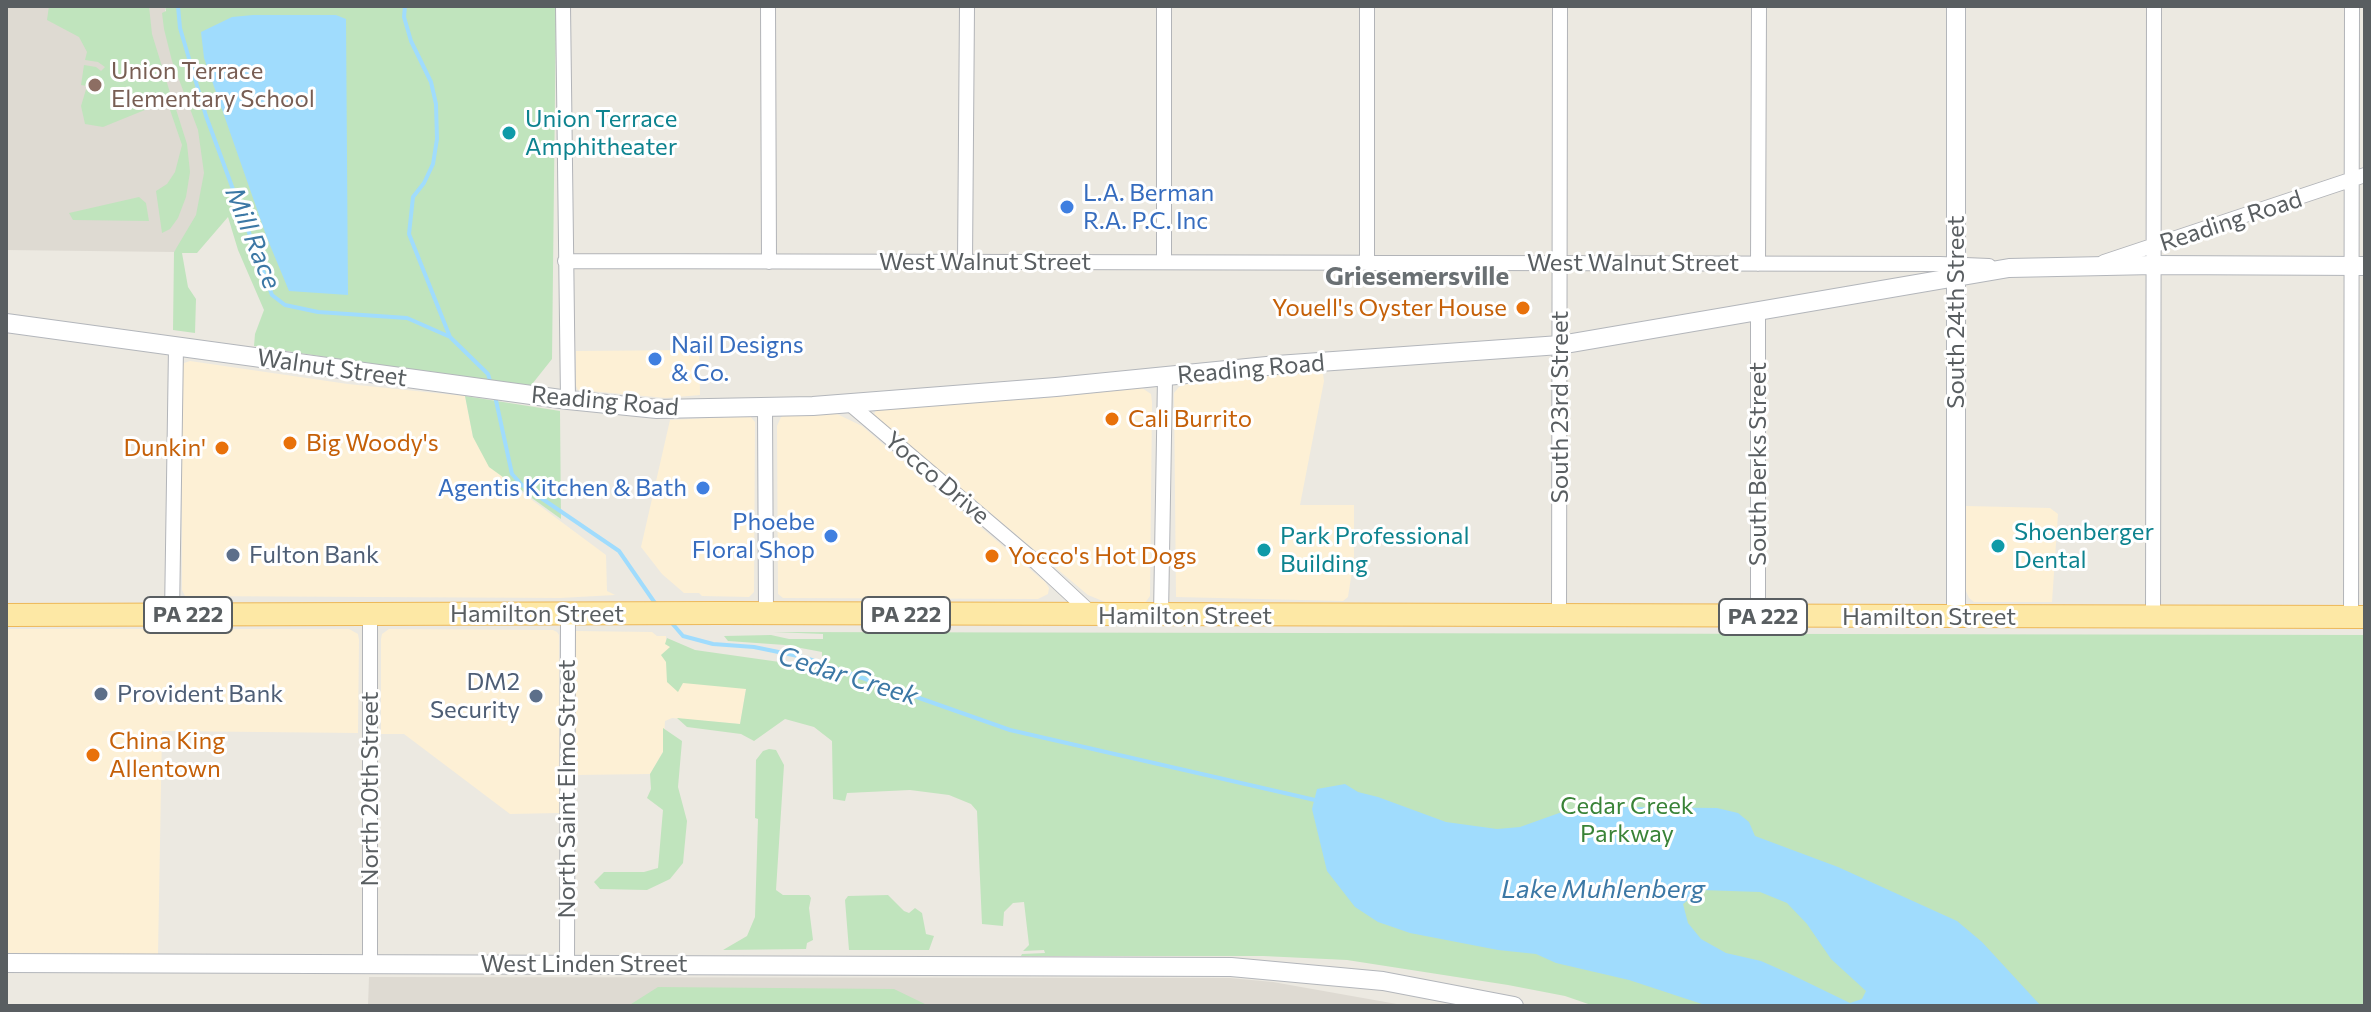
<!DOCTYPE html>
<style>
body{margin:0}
#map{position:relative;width:2371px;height:1012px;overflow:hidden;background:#ece9e1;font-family:Commissioner,sans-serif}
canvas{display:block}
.frame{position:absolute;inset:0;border:8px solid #595e61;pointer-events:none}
</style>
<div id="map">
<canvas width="2371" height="1012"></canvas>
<div class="frame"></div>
</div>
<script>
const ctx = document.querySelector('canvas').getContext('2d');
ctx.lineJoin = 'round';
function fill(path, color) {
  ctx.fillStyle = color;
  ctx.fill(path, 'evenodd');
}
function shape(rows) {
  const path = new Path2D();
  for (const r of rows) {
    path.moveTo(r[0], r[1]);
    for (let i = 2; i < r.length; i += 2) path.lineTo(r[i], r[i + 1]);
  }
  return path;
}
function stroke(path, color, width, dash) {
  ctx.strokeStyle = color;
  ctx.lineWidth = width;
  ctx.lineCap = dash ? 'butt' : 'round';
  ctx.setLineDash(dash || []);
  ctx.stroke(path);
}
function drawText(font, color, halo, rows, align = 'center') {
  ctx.font = font + ' Commissioner,sans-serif';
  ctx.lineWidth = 6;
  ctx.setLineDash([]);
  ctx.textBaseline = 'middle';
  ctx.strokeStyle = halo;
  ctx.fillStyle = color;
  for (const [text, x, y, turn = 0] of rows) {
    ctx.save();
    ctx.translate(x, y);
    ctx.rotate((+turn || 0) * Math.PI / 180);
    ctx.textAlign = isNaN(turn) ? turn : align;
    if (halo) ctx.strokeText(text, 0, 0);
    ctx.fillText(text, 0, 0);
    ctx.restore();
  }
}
fill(shape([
 [699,350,700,395,666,398,578,390,576,386,576,351],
 [190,361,348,384,465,396,473,437,505,480,606,555,607,591,615,595,560,598,185,596,182,590,182,367,184,363],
 [1317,368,1323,374,1324,381,1300,505,1354,505,1354,558,1348,597,1343,601,1176,597,1174,393,1179,387,1188,382],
 [1142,388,1151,394,1152,402,1150,596,1145,603,1110,604,1088,595,874,415,876,409,885,407,1035,399],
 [789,414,837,414,862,426,1045,582,1049,588,1048,594,1038,599,783,598,778,594,777,426,781,417],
 [750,416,755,422,754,592,749,597,702,596,699,593,684,593,662,574,641,547,670,420],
 [1966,506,2050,508,2058,514,2052,602,1974,602,1969,598,1966,591],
 [6,629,349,629,358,634,359,640,358,733,162,731,158,954,6,953],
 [389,629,553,630,557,632,559,635,559,813,510,814,404,734,381,734,381,639,382,634],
 [576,631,652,632,657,636,666,636,666,644,746,689,740,724,672,718,665,721,663,752,650,774,574,775]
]), '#fdf0d5');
fill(shape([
 [6,6,165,6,166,30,204,140,206,178,203,203,190,233,174,252,6,250],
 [369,977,1230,978,1273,982,1408,1006,368,1006]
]), '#dedad2');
fill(shape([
 [49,6,149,6,152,34,172,99,103,127,85,124,81,106,87,86,81,85,84,65,96,67,101,71,105,67,98,62,85,60,87,52,79,37,47,20],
 [165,6,556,6,552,359,529,388,254,346,255,334,264,310,238,250,228,217,197,253,182,253,188,287,196,299,195,333,173,330,174,252,196,215,204,173,198,130,172,61,164,29,162,13,166,11],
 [174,103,187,144,190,172,186,197,178,218,170,229,162,233,156,191,167,184,175,172,182,145,169,107],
 [139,197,146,203,149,221,73,220,69,213],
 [465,396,560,411,561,519,489,467,473,437],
 [773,632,2365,635,2365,1006,1594,1006,1565,996,1508,985,1347,960,1263,956,1021,956,1022,954,1045,953,1044,950,1023,951,1029,945,1024,902,1013,903,1004,912,1003,926,982,924,977,811,971,804,949,795,910,790,847,793,845,801,833,799,832,741,814,727,785,719,754,741,741,734,687,727,677,718,740,724,746,689,683,683,678,692,667,682,666,662,661,655,670,647,665,644,667,638,695,650,822,668,822,652,785,645,728,641,724,636,771,635,789,639,823,639,823,634],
 [663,728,682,741,678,787,687,821,683,863,670,879,647,890,600,889,594,882,604,872,644,872,658,868,663,810,647,798,651,789,650,774,663,752],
 [769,749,776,750,784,765,776,890,783,895,809,895,811,898,809,908,813,940,807,943,806,949,723,950,747,936,755,917,758,819,755,818,756,760,763,751],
 [888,895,904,911,909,913,915,908,922,913,926,934,934,936,929,950,849,950,845,900,848,896],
 [658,987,894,989,925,1004,965,1006,628,1006]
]), '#c0e4bd');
fill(shape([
 [253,15,336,15,346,19,348,295,289,291,267,238,204,58,201,32,232,17],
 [1345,784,1358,792,1378,797,1446,822,1497,829,1520,827,1562,812,1624,807,1717,808,1738,813,1749,822,1755,836,1838,867,1957,921,1982,942,2041,1006,1708,1006,1629,980,1556,963,1536,954,1498,950,1410,933,1378,922,1355,907,1327,871,1312,809,1317,789],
 [1701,890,1760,892,1787,903,1807,924,1831,959,1866,991,1862,999,1850,1003,1786,972,1761,961,1726,953,1701,939,1688,923,1683,904]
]), '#a0dcfd');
stroke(shape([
 [178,6,180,28,206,116,272,295,285,305,318,312,407,318,448,336],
 [405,6,404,17,411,41,431,82,436,104,437,139,433,164,424,183,413,197,409,234,450,337,488,374,491,384],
 [495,396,512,474,522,485,619,551,657,606],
 [671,622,683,636,713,644,754,647,803,657,1010,730,1315,800]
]), '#a0dcfd', 4);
const street = shape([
 [563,6,568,400],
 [768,6,769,262],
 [1367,6,1367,263],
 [565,261,1940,264,1989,266],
 [965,262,967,6],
 [1164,262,1164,6],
 [2104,262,2365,175],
 [1758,264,1759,6],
 [851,405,1037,563,1093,615],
 [765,407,766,614],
 [172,615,176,347],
 [370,615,370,964],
 [1161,615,1165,378],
 [1559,616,1560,6],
 [1758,617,1758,311],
 [2153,617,2154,6],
 [2351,617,2352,6],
 [567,964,568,614]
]);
const secondary = shape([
 [6,323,568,400,657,409,813,406,1056,387,1277,365,1560,345,2009,268,2154,265,2365,266],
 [1956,617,1956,6],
 [6,963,1231,967,1383,981,1514,1006]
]);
const primary = shape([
 [6,615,720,613,2365,617]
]);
stroke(street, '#b2b4b8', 16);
stroke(secondary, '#b3b6bb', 20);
stroke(primary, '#edb859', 24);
stroke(street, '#fff', 14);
stroke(secondary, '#fff', 18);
stroke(primary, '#fde8a5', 22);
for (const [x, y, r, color] of [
 [95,85,8,"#8d6e63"],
 [509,133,8,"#0f9aa8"],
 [1067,207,8,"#3f7fe0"],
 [1523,308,8,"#e8710a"],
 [655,359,8,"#3f7fe0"],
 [1112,419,8,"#e8710a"],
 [290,443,8,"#e8710a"],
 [222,448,8,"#e8710a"],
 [703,488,8,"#3f7fe0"],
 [831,536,8,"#3f7fe0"],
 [1998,546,8,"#0f9aa8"],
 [1264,550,8,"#0f9aa8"],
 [233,555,8,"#5c6f8a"],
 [992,556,8,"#e8710a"],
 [101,694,8,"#5c6f8a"],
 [536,696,8,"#5c6f8a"],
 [93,755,8,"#e8710a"]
]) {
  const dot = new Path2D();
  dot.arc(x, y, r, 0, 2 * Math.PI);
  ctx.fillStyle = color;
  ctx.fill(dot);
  stroke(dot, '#fff', 3);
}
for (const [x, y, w] of [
 [188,615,88],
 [906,615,88],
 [1763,617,88]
]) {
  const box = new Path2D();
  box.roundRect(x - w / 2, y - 18, w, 36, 6);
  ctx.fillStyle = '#fff';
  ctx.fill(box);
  stroke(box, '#595e61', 2);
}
drawText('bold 22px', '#595e61', null, [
 ["PA 222",188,615],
 ["PA 222",906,615],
 ["PA 222",1763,617]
]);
drawText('24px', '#785e54', '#fff', [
 ["Union Terrace",111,71],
 ["Elementary School",111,99]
], 'left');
drawText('24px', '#0d838f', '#fff', [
 ["Union Terrace",525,119],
 ["Amphitheater",525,147],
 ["Shoenberger",2014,532],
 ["Dental",2014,560],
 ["Park Professional",1280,536],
 ["Building",1280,564]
], 'left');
drawText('24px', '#366cbe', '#fff', [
 ["L.A. Berman",1083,193],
 ["R.A. P.C. Inc",1083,221],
 ["Nail Designs",671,345],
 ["& Co.",671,373],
 ["Agentis Kitchen & Bath",687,488,"right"],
 ["Phoebe",815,522,"right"],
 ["Floral Shop",815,550,"right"]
], 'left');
drawText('24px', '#595e61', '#fff', [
 ["Reading Road",2231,221,-18],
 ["West Walnut Street",985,262],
 ["West Walnut Street",1633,263],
 ["South 24th Street",1956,312,-90],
 ["Walnut Street",332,368,8],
 ["Reading Road",1251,369,-5],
 ["Reading Road",605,401,5],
 ["South 23rd Street",1560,407,-90],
 ["South Berks Street",1758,464,-90],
 ["Yocco Drive",937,478,40],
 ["Hamilton Street",537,614],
 ["Hamilton Street",1185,616],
 ["Hamilton Street",1929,617],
 ["North 20th Street",370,789,-90],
 ["North Saint Elmo Street",567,789,-90],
 ["West Linden Street",584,964]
]);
drawText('24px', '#c56008', '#fff', [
 ["Youell's Oyster House",1507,308,"right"],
 ["Cali Burrito",1128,419],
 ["Big Woody's",306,443],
 ["Dunkin'",206,448,"right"],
 ["Yocco's Hot Dogs",1008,556],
 ["China King",109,741],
 ["Allentown",109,769]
], 'left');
drawText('24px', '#4e5e75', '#fff', [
 ["Fulton Bank",249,555],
 ["DM2",520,682,"right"],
 ["Security",520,710,"right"],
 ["Provident Bank",117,694]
], 'left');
drawText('24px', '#398337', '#fff', [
 ["Cedar Creek",1627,806],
 ["Parkway",1627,834]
]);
drawText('italic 26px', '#3c78a5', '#fff', [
 ["Mill Race",253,238,68],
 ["Cedar Creek",848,676,17],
 ["Lake Muhlenberg",1603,889]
]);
drawText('bold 26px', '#6a7073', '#fff', [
 ["Griesemersville",1417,276]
]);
</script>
